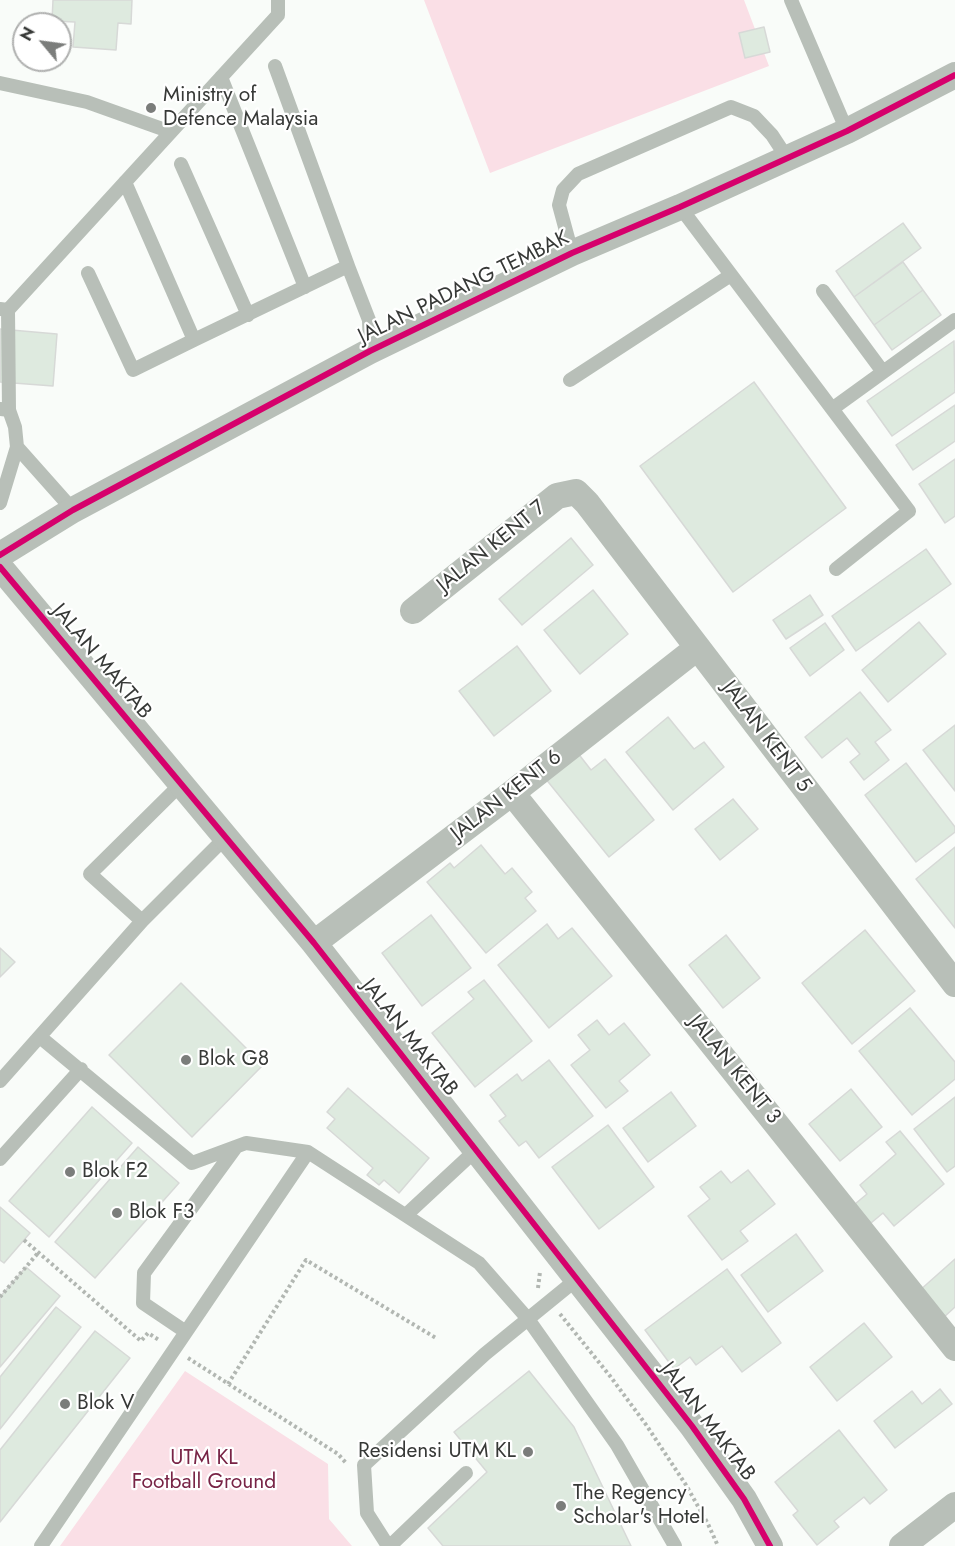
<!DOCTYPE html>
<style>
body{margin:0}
#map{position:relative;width:955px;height:1546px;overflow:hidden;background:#f9fcf9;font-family:Jost,sans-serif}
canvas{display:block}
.north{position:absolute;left:12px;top:12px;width:60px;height:60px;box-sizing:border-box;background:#fff;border:2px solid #afb0af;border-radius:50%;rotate:299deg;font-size:16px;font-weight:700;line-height:24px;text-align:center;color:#373937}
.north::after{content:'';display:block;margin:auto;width:21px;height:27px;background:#7b7d7b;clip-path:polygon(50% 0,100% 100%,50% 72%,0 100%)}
</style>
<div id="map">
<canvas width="955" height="1546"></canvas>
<div class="north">N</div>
</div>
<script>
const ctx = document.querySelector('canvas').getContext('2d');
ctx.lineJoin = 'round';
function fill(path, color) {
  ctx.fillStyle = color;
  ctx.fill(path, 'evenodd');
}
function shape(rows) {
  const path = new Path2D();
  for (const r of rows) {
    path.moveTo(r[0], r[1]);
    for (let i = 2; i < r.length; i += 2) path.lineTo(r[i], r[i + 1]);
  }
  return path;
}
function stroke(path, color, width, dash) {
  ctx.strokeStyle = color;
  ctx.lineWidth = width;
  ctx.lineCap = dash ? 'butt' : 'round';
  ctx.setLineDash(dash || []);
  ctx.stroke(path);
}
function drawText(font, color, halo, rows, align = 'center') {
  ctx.font = font + ' Jost,sans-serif';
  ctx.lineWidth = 4.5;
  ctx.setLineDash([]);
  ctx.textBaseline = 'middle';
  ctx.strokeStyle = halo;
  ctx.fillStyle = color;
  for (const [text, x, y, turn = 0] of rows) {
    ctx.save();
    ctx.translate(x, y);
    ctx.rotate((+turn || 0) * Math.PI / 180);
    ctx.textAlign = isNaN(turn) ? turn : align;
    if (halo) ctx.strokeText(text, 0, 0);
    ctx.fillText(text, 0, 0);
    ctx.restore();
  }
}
fill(shape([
 [424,0,744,0,769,66,490,173],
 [185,1371,328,1464,329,1519,352,1546,60,1546]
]), '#fadfe6');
const building = shape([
 [53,0,132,0,131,24,118,23,116,50,73,47,75,22,52,21,53,0],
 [764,27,770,52,745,58,739,33,764,27],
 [903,223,921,248,854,297,836,271,903,223],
 [903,262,923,290,874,325,854,297,903,262],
 [923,290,941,315,892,350,874,325,923,290],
 [0,329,57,334,53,386,0,382,0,329],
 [954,341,955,392,892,436,867,401,954,341],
 [754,382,846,508,733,592,640,466,754,382],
 [955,405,955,441,913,470,896,445,955,405],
 [955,459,955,516,945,523,919,484,955,459],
 [571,538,593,565,522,625,499,599,571,538],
 [926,549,951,584,856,651,832,616,926,549],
 [593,590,628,634,580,674,544,630,593,590],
 [810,595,823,615,786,639,773,620,810,595],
 [919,622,946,654,888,702,862,670,919,622],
 [825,623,844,650,810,676,790,648,825,623],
 [517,646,551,691,494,736,459,691,517,646],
 [860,692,891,730,875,742,889,760,864,780,850,762,860,754,847,738,822,758,805,737,860,692],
 [668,717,694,749,704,742,724,767,673,810,626,752,668,717],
 [955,725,955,791,923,750,955,725],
 [577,752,591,770,605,759,654,820,609,857,545,778,577,752],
 [906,763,955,827,955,832,916,862,865,795,906,763],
 [733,799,758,829,720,860,695,829,733,799],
 [481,845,505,874,512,868,532,892,525,898,536,911,486,953,427,882,450,863,454,868,481,845],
 [955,847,955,928,916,879,955,847],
 [431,915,471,968,422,1006,382,953,431,915],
 [547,924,558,939,572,928,612,976,549,1028,498,965,547,924],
 [865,930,915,991,852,1044,802,983,865,930],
 [726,935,760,978,723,1008,689,965,726,935],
 [0,948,15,962,0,977,0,948],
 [484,980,532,1041,475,1087,432,1033,474,999,468,992,484,980],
 [181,983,263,1065,192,1137,109,1055,181,983],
 [910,1008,955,1062,955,1079,912,1115,859,1051,910,1008],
 [597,1020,609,1035,624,1023,650,1055,619,1081,628,1091,606,1108,571,1065,590,1050,578,1035,597,1020],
 [549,1060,593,1116,539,1158,526,1141,519,1146,499,1121,506,1116,490,1095,517,1074,522,1081,549,1060],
 [348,1088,429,1158,399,1193,384,1180,379,1185,367,1175,373,1168,327,1128,335,1119,327,1112,348,1088],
 [851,1089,882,1127,840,1161,809,1124,851,1089],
 [671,1092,696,1126,648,1162,623,1128,671,1092],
 [955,1097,955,1166,947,1172,914,1129,955,1097],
 [92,1107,132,1143,49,1237,9,1201,92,1107],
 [608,1125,654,1187,599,1229,552,1167,608,1125],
 [900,1131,944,1184,894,1226,883,1213,871,1223,855,1204,867,1194,860,1185,896,1154,886,1142,900,1131],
 [138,1147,179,1183,95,1278,55,1242,138,1147],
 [748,1170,775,1204,740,1231,748,1241,722,1260,688,1216,710,1199,700,1187,721,1171,731,1183,748,1170],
 [0,1207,30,1233,4,1263,0,1260,0,1207],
 [796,1234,823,1271,768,1312,741,1275,796,1234],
 [955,1259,955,1307,943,1318,919,1291,955,1259],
 [26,1267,60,1296,0,1367,0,1297,26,1267],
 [727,1269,781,1343,742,1372,722,1346,696,1365,690,1357,674,1369,645,1330,727,1269],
 [56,1307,81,1327,0,1429,0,1377,56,1307],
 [864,1323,892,1357,837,1401,810,1367,864,1323],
 [95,1331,130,1358,0,1522,0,1450,95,1331],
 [529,1371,574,1427,631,1546,443,1546,428,1528,487,1472,454,1432,529,1371],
 [940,1389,952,1404,895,1448,874,1421,912,1391,922,1404,940,1389],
 [839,1430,887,1490,870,1504,864,1497,834,1521,839,1527,817,1545,793,1515,798,1511,775,1482,839,1430]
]);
fill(building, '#deeadf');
stroke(building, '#d7d9d7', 1.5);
stroke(shape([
 [24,1240,141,1341,148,1333,159,1340],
 [538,1288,540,1272],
 [0,1297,38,1253],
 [560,1314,610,1376,647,1426,686,1485,708,1524,718,1546],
 [188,1358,338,1454,346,1463],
 [228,1384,306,1260,436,1338]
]), '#b2b7b2', 4, [3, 3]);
stroke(shape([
 [791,0,847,131],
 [221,77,305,287],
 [0,83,87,102,171,132],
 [181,164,248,315],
 [680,207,909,511,836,569],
 [572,253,559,205,563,190,578,174,731,107,754,116,772,135,787,158],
 [348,266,369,320,370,351],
 [88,273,133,370,194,340,125,182],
 [823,291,883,372],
 [0,309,8,310,278,15,278,0],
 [8,310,9,410],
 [194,340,348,266,275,66],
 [570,380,731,275],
 [0,409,9,410,15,427,17,447,0,503],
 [832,409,955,320],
 [17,447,73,510],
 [142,921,90,874,181,784],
 [40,1037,192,1163,246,1143,308,1152,479,1263,528,1319,617,1445,675,1546],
 [0,1081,142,921,226,837],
 [0,1159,81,1069],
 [406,1215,476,1150],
 [186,1332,143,1303,144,1273,236,1147],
 [41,1546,308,1152],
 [388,1546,367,1513,364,1465,485,1354,577,1279],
 [390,1546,466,1473]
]), '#b8bfb8', 14);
stroke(shape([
 [0,555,73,510,370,351,572,253,680,207,847,131,955,75],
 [0,567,314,943,692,1426,744,1499,770,1546],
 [413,611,557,496,576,492,587,503,955,984],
 [512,793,955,1348],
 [314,943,512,793,697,648],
 [902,1546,955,1505]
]), '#b8bfb8', 26);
stroke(shape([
 [0,555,73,510,370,351,572,253,680,207,847,131,955,75],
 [0,567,314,943,692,1426,744,1499,770,1546]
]), '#d6006c', 6);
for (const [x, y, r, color] of [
 [151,108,6,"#7b7d7b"],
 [186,1060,6,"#7b7d7b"],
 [70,1172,6,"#7b7d7b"],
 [117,1213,6,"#7b7d7b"],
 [65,1404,6,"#7b7d7b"],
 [528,1452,6,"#7b7d7b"],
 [561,1506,6,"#7b7d7b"]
]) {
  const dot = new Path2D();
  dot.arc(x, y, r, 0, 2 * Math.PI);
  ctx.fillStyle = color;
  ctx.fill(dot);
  stroke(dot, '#fff', 2);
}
drawText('21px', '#373937', '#fff', [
 ["Ministry of",163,96],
 ["Defence Malaysia",163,120],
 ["Blok G8",198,1060],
 ["Blok F2",82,1172],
 ["Blok F3",129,1213],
 ["Blok V",77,1404],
 ["Residensi UTM KL",516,1452,"right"],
 ["The Regency",573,1494],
 ["Scholar's Hotel",573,1518]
], 'left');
drawText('21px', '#373937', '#fff', [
 ["JALAN PADANG TEMBAK",464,288,-26],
 ["JALAN KENT 7",492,547,-39],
 ["JALAN MAKTAB",101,662,50],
 ["JALAN KENT 5",766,737,53],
 ["JALAN KENT 6",507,796,-38],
 ["JALAN MAKTAB",409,1038,52],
 ["JALAN KENT 3",734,1070,51],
 ["JALAN MAKTAB",707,1422,53]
]);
drawText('21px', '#782446', '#fff', [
 ["UTM KL",204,1459],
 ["Football Ground",204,1483]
]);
</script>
